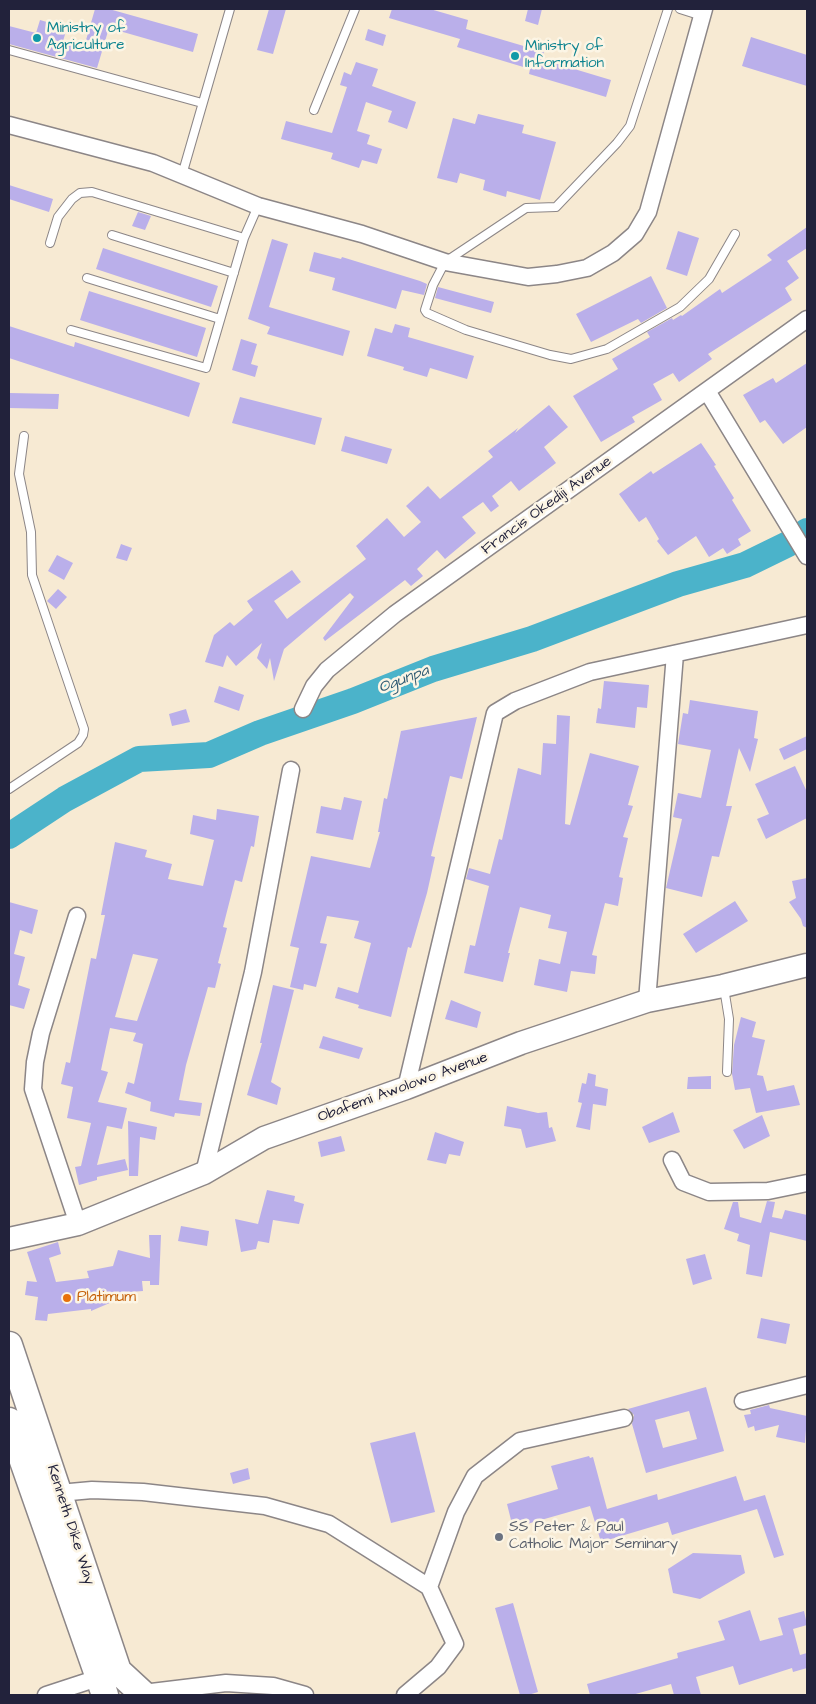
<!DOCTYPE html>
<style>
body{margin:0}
#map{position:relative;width:816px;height:1704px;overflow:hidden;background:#f7ead3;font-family:"Architects Daughter",sans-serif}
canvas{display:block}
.frame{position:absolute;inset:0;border:10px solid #22223b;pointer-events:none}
</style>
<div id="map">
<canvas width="816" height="1704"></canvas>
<div class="frame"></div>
</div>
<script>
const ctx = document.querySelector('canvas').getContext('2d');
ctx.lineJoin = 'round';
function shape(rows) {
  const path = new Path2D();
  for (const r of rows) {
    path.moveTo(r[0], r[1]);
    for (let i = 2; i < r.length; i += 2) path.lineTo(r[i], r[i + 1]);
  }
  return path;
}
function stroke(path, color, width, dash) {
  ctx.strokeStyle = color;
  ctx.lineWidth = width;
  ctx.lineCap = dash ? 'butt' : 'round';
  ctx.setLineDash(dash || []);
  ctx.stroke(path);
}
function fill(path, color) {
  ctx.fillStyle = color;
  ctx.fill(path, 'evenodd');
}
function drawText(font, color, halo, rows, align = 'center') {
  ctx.font = font + ' "Architects Daughter",sans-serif';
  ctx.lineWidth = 5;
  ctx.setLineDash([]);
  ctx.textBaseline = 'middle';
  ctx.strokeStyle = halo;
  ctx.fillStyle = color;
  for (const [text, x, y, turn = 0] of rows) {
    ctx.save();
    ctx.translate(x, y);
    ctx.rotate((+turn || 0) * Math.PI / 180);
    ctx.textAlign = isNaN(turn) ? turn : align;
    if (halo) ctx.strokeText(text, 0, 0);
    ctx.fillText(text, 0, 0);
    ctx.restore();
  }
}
stroke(shape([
 [9,836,65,799,139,759,209,755,260,733,353,701,433,669,532,639,678,584,745,565,788,544,807,531]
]), '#4bb3ca', 26);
fill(shape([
 [95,9,109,9,198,34,193,52,109,28,97,68,9,44,9,26,36,33,40,20,67,28,63,41,84,47],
 [269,9,286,9,273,54,257,50],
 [392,9,430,9,468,20,466,29,544,52,541,59,611,80,606,97,529,74,530,69,457,47,460,39,389,18],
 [528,9,542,9,538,25,525,21],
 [368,29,386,35,383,46,365,40],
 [751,37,807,55,807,86,742,66],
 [356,62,378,69,372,86,416,102,407,129,388,122,392,111,366,102,357,131,370,135,367,144,382,149,377,164,362,160,359,168,331,159,333,153,281,139,286,121,332,133,347,87,340,85,344,72,351,75],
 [478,114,524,125,522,133,556,142,540,200,507,191,506,197,483,190,485,180,460,173,457,183,437,178,453,118,475,124],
 [9,185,53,199,49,212,9,199],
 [138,212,151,216,145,230,132,226],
 [807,227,807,248,787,261,799,278,785,288,792,300,708,354,712,359,679,382,673,373,653,384,662,400,632,417,635,422,601,442,573,396,618,369,612,359,650,337,647,332,672,318,673,320,681,315,682,316,720,289,722,293,772,260,767,255],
 [678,231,699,238,687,276,666,269],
 [272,239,288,244,269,307,350,331,343,356,267,334,270,327,248,319],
 [103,248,218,286,211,307,96,269],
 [314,252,341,259,342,257,420,281,427,284,424,295,402,290,396,309,332,290,335,278,309,271],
 [651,276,667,308,641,323,638,319,591,342,576,314],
 [438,287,494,302,491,313,435,298],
 [89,291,206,328,197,357,80,320],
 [395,324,410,328,408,337,474,356,467,379,430,368,427,377,403,370,404,367,367,356,375,328,392,333],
 [9,326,74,347,75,342,200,383,189,417,9,358],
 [241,339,257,344,251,364,258,366,255,377,232,370],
 [807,363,807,427,783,444,765,420,760,423,743,395,773,378,776,383],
 [9,393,59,394,58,409,9,408],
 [240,397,322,418,315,445,232,423],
 [549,405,568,427,544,447,556,463,519,491,511,481,492,496,499,506,491,512,483,502,462,517,476,533,445,559,437,550,417,569,423,576,411,586,405,580,325,641,323,638,354,597,350,593,284,649,274,681,270,658,267,669,257,658,262,643,236,666,227,655,223,667,205,662,214,635,230,622,234,626,253,610,247,601,292,570,301,582,274,601,287,619,366,559,356,546,387,518,404,537,421,522,406,506,428,486,440,499,493,457,488,451,518,428,515,433],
 [345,436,392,449,387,464,341,451],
 [701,443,716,465,714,466,734,498,732,500,751,531,738,539,741,545,727,554,723,548,709,557,696,536,668,555,657,541,659,539,646,517,639,522,619,494,651,471,653,474],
 [121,544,132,548,127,561,116,558],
 [57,555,73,563,64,580,48,571],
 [58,589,67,597,56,609,47,601],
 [604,681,649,685,647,708,637,707,635,728,596,723,598,708,601,709],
 [219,686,244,695,239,711,214,702],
 [690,700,758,711,754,738,758,739,750,772,739,748,726,806,732,806,719,857,712,856,702,897,666,888,682,819,673,817,678,793,701,798,711,750,678,744,683,713,688,714],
 [186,709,190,722,172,726,169,714],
 [557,715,570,716,565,824,570,825,590,753,639,766,628,805,633,806,623,837,628,838,619,877,623,878,618,906,605,903,592,955,597,956,595,974,571,971,567,992,534,985,539,959,560,964,567,932,548,928,551,915,520,907,508,953,510,953,503,982,464,973,470,945,475,946,489,886,466,879,469,868,490,874,499,839,502,840,518,768,541,775,543,743,556,744],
 [477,717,462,779,450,776,431,856,435,857,427,893,411,948,408,947,391,1017,358,1008,359,1005,335,998,338,987,358,993,371,943,354,938,359,921,327,916,320,943,327,944,316,987,304,984,303,990,290,987,299,948,290,946,311,856,370,868,380,832,378,832,384,798,387,799,401,731],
 [807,736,807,749,784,760,779,749],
 [795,766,807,792,807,818,766,839,757,819,769,814,755,784],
 [344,797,362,801,353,840,316,833,321,806,341,810],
 [217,809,259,816,254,847,251,846,242,882,235,880,223,927,227,928,218,963,221,964,215,988,208,987,186,1065,179,1100,202,1103,200,1116,175,1113,174,1117,150,1111,151,1102,125,1093,128,1082,134,1084,143,1044,133,1041,136,1033,110,1028,101,1070,108,1072,98,1102,127,1108,122,1129,107,1126,97,1165,125,1159,128,1170,97,1177,97,1180,79,1185,75,1167,81,1166,91,1123,67,1118,73,1087,61,1084,66,1062,70,1063,91,958,96,959,105,915,101,915,115,842,147,850,145,857,172,864,168,879,203,886,214,840,190,834,193,815,216,820],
 [133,954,158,959,137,1021,115,1017],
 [807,878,807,928,803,926,801,919,789,902,796,898,792,881],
 [735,901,748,921,696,953,683,934],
 [9,902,38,910,32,934,20,930,14,954,25,957,18,985,30,989,24,1009,9,1005],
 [273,985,294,990,271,1082,281,1088,277,1105,247,1095,262,1043,260,1043],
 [451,1000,481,1012,477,1028,445,1019],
 [741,1017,756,1022,752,1037,765,1040,757,1075,763,1076,767,1091,794,1085,800,1105,756,1113,750,1088,735,1090,732,1074,734,1045],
 [323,1036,363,1048,359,1059,319,1048],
 [588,1073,596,1075,595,1086,608,1089,606,1106,593,1104,590,1130,576,1127,582,1103,578,1102,582,1083,586,1084],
 [711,1076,711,1089,687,1089,688,1077],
 [507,1106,538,1113,547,1112,549,1128,552,1127,556,1141,526,1148,521,1129,504,1126],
 [673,1112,680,1132,649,1143,642,1127],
 [762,1115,770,1136,744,1149,733,1130],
 [128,1121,157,1127,155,1140,140,1137,138,1176,129,1176],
 [435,1132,464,1142,460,1156,449,1154,446,1164,427,1160],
 [341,1136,345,1151,321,1157,318,1142],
 [267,1190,295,1196,294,1201,304,1204,299,1224,273,1220,269,1243,258,1241,256,1249,241,1252,235,1219,258,1224],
 [767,1201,775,1202,772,1217,782,1219,785,1210,807,1215,807,1241,770,1232,762,1277,746,1274,750,1245,737,1241,739,1234,724,1229,733,1202,738,1202,740,1217,761,1223],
 [181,1226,209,1231,207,1246,178,1241],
 [149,1235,161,1235,159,1285,150,1285,150,1281,142,1281,143,1291,116,1293,119,1299,91,1311,91,1309,48,1314,47,1321,35,1320,38,1297,25,1295,27,1281,37,1282,27,1252,58,1242,61,1254,49,1258,56,1282,89,1278,87,1271,113,1266,118,1250,150,1258],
 [705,1254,712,1279,693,1285,686,1259],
 [761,1318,790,1324,786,1344,757,1338],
 [706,1387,724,1451,646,1473,632,1424,634,1415,628,1409],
 [689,1411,697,1439,663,1448,655,1420],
 [769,1405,770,1408,807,1416,805,1443,776,1437,779,1425,755,1431,754,1426,748,1428,744,1415,751,1414,750,1410],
 [415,1432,435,1512,391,1523,370,1443],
 [589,1456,590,1458,593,1457,607,1509,657,1494,658,1500,736,1476,744,1501,765,1495,784,1555,774,1558,757,1509,672,1535,668,1522,601,1542,590,1506,513,1528,507,1504,558,1489,551,1466],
 [248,1468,250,1479,233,1484,230,1473],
 [693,1553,741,1555,745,1573,700,1599,673,1593,668,1569],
 [513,1603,538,1692,528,1695,520,1695,495,1608],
 [750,1610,760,1641,783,1635,778,1618,804,1611,807,1625,793,1629,800,1655,807,1653,807,1668,793,1672,792,1668,739,1685,733,1666,696,1677,701,1695,674,1695,671,1684,632,1695,590,1695,587,1684,678,1658,677,1653,725,1640,718,1621]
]), '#baafea');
const service = shape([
 [668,9,630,126,617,143,556,207,526,208,445,262,433,285,425,310,427,313,466,330,550,355,571,359,607,349,680,307,709,279,735,234],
 [680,9,702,16],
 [9,50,202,103],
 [314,110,355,9],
 [182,175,230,9],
 [112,235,234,273],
 [50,243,58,217,72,199,80,193,92,192,244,238],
 [87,278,220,319],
 [71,330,206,368,244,238,258,206],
 [9,789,78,743,83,735,84,729,32,575,31,532,19,474,24,436],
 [724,988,729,1019,727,1072]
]);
const minor = shape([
 [9,125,153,163,258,206,362,234,445,262,528,277,557,274,587,268,613,253,635,234,648,212,704,9],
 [707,391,807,556],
 [303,709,314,686,327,670,395,614,807,319],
 [77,916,41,1033,35,1062,33,1089,78,1224],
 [647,1001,675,654],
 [406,1088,495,713,515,701,590,672,807,625],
 [672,1160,683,1182,709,1192,768,1191,807,1183],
 [204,1173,253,972,291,770],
 [743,1401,807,1385],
 [59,1493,92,1490,143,1492,265,1506,329,1524,429,1587],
 [143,1693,226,1683,273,1686,305,1695],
 [46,1695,107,1675],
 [405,1695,438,1667,455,1644,429,1587,456,1512,475,1476,520,1441,624,1418]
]);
const secondary = shape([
 [9,1239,78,1224,204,1173,264,1138,406,1088,521,1043,647,1001,723,986,807,965]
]);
const trunk = shape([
 [9,1345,118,1671,144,1695],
 [9,1421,105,1695]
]);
stroke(service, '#8c8687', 10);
stroke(minor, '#8c8687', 19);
stroke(secondary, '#8c8687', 25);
stroke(trunk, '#8c8687', 29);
stroke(service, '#fff', 8);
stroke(minor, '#fff', 16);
stroke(secondary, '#fff', 22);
stroke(trunk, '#fff', 26);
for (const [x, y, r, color] of [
 [37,38,5,"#0f9aa8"],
 [515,56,5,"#0f9aa8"],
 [67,1298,5,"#e8710a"],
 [499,1537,5,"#6b7280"]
]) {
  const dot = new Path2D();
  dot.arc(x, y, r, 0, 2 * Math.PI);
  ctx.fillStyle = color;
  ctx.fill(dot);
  stroke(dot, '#fcf5e5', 2);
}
drawText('15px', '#0d838f', '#fcf5e5', [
 ["Ministry of",47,29],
 ["Agriculture",47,46],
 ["Ministry of",525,47],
 ["Information",525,64]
], 'left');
drawText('15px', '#22223b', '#fcf5e5', [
 ["Francis Okediji Avenue",547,506,-36],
 ["Obafemi Awolowo Avenue",403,1088,-20],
 ["Kenneth Dike Way",70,1525,72]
]);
drawText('15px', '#c56008', '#fcf5e5', [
 ["Platimum",77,1298]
], 'left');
drawText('15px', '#5b616d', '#fcf5e5', [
 ["SS Peter & Paul",509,1528],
 ["Catholic Major Seminary",509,1545]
], 'left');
drawText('italic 16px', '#325c74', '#fcf5e5', [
 ["Ogunpa",404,680,-21]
]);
</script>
